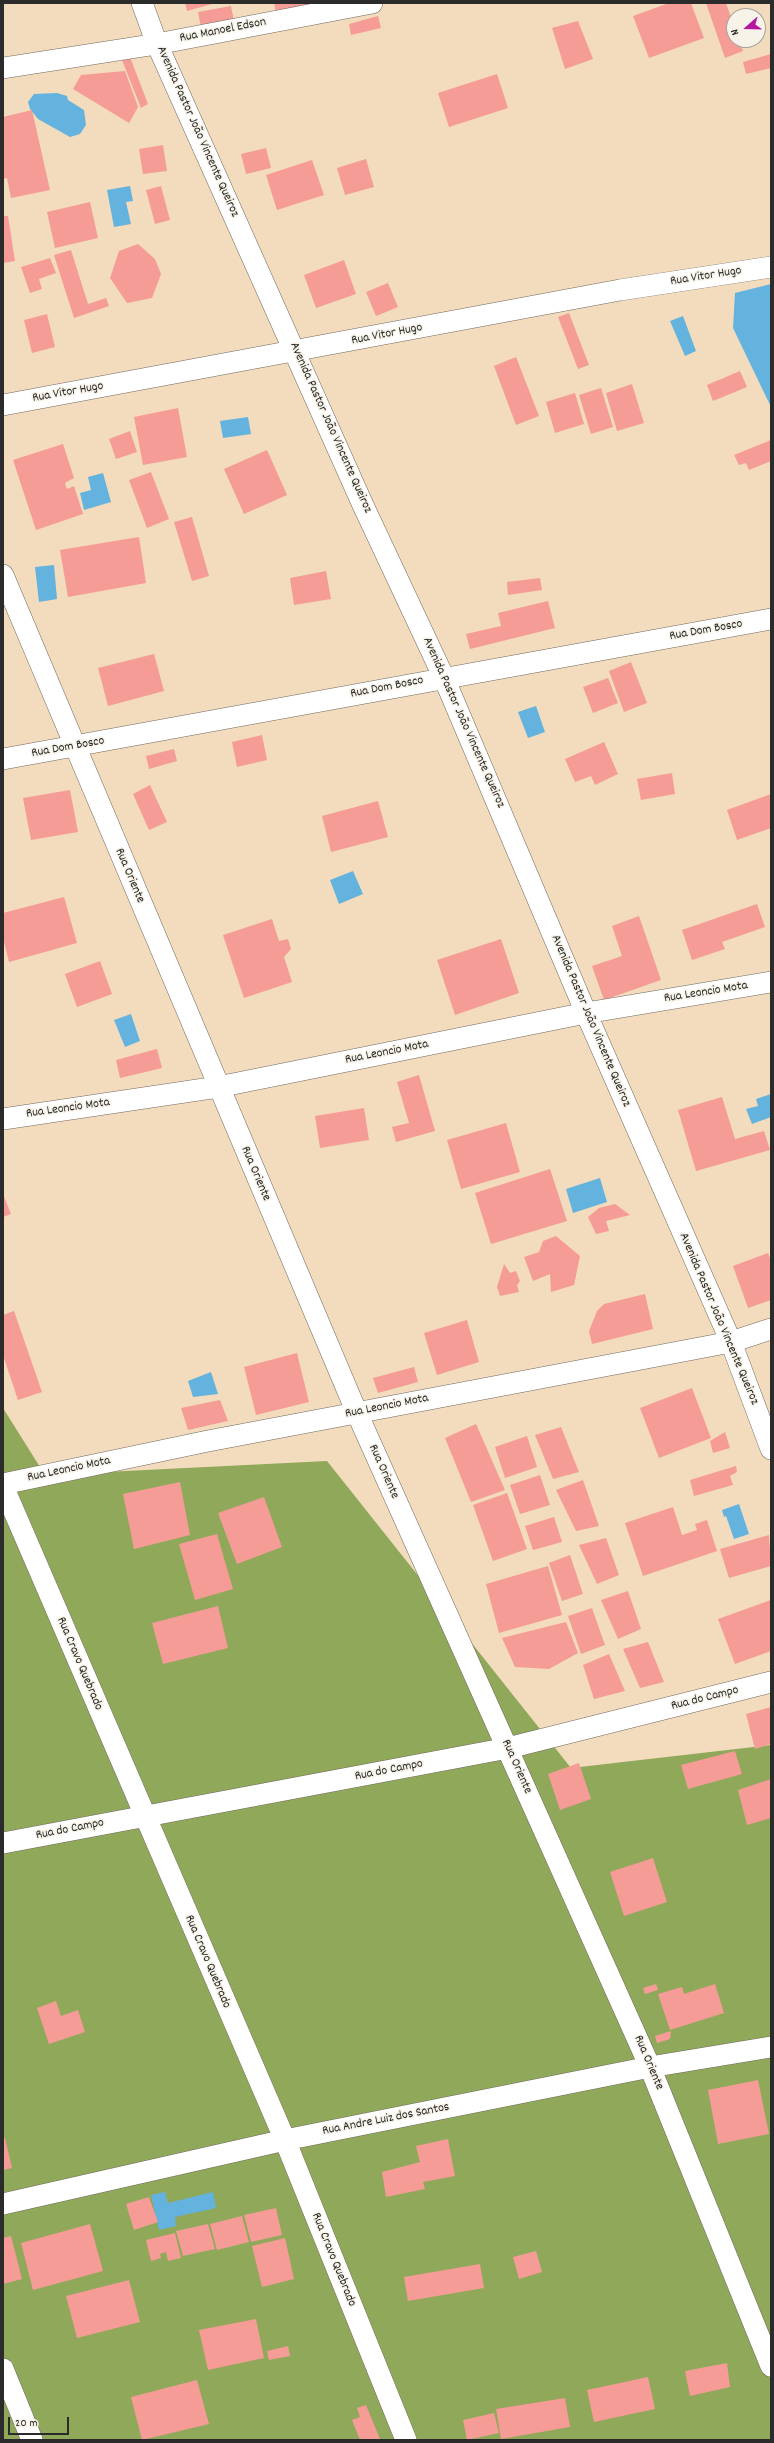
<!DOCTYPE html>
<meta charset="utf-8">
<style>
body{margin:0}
#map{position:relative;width:774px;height:2443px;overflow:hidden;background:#f3dbbd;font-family:Dekko,sans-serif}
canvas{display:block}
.frame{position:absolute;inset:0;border:4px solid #2b2b2b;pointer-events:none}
.north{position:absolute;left:726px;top:8px;width:40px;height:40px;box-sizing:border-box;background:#f7f3e8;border:1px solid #a5a39c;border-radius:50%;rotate:250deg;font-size:11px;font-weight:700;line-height:16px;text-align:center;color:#2b2b2b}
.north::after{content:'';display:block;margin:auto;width:14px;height:18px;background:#b5179e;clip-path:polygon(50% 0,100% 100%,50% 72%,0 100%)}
.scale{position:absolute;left:8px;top:2417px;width:61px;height:18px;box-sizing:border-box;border:2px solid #2b2b2b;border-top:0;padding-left:5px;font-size:12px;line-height:14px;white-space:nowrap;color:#2b2b2b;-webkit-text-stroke:3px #f7f3e8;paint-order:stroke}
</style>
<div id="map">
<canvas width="774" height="2443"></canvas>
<div class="frame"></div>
<div class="north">N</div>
<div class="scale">20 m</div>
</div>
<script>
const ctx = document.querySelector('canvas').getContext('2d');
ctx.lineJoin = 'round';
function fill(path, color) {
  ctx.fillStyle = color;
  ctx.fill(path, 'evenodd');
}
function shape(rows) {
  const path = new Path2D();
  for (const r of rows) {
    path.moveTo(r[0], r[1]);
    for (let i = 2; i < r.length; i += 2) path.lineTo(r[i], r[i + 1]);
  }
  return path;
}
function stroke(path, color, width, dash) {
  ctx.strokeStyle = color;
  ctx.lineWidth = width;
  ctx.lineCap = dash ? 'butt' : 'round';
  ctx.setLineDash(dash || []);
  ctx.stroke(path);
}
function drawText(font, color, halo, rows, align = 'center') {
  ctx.font = font + ' Dekko,sans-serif';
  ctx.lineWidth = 3;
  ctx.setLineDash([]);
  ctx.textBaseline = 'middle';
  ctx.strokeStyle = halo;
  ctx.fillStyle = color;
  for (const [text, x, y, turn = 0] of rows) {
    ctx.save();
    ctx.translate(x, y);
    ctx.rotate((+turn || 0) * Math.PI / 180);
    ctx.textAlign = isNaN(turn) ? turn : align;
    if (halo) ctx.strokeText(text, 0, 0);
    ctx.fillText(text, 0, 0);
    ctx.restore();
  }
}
fill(shape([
 [3,1408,45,1475,327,1461,571,1768,771,1745,771,2440,3,2440]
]), '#90a85a');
fill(shape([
 [57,93,67,96,68,100,84,110,86,125,80,134,70,137,38,119,30,109,28,102,34,94],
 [130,186,133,201,126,202,131,224,114,227,107,190],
 [771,284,771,407,733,328,735,293],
 [683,316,696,351,685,356,670,321],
 [248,417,251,434,223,438,220,421],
 [103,473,111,502,84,510,80,493,91,490,88,477],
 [54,565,57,599,39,602,35,567],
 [536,706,545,732,528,738,518,712],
 [353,871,363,894,339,904,330,880],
 [131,1014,140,1041,125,1047,114,1020],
 [771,1094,771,1117,752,1124,746,1109,758,1106,756,1099],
 [600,1178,607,1202,573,1213,566,1189],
 [211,1372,218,1394,193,1397,188,1381],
 [739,1504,749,1534,734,1539,726,1516,724,1517,722,1510],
 [165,2192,168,2203,213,2192,216,2208,175,2217,176,2226,159,2230,151,2195]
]), '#64b3de');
fill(shape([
 [185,3,216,3,187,11],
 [274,3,323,3,277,18],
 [669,3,691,3,704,38,649,58,633,16],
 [706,3,726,3,734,26,734,40,739,40,743,51,725,58],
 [231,6,234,21,201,27,198,12],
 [378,16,381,28,351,35,349,24],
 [578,21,593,59,565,69,552,28],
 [771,54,771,68,746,74,743,62],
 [130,57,148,104,141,108,122,60],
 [125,71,138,107,129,123,73,89,81,75],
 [497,74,508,108,449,127,438,93],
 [32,110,50,190,11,198,7,178,3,179,3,117],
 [163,145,167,171,143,174,139,149],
 [266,148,271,168,246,174,241,154],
 [366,159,374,187,345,195,337,168],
 [312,160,324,195,277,210,266,175],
 [161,186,170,220,155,224,146,190],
 [90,202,98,238,55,248,47,212],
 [3,216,8,216,15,261,3,263],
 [138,244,155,259,161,274,152,298,127,303,110,278,119,251],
 [71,250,88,304,106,298,109,306,74,318,54,255],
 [50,258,56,273,39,279,42,289,30,293,21,267],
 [344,260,356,294,316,308,304,275],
 [388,283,398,307,376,316,366,292],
 [569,313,589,365,578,369,558,317],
 [47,314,55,347,32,353,24,320],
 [516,357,539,416,516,425,494,366],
 [740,371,747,387,713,401,707,385],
 [632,384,644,423,617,431,606,393],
 [601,388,613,427,591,434,579,395],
 [575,393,584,424,555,433,546,402],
 [178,408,187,457,143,465,134,417],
 [130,431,137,452,116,459,109,439],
 [771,440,771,461,749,470,746,463,739,465,734,455],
 [63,444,74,478,65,483,67,489,74,486,83,514,36,530,13,460],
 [267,450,287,495,244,514,224,469],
 [151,472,169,519,147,528,129,480],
 [192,517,209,576,192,581,174,522],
 [139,537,146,583,68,597,60,550],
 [326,571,331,599,294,605,290,578],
 [540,578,542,590,508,595,507,582],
 [548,601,555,628,470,649,466,634,501,626,498,613],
 [154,654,164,691,108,706,98,668],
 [631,662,647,703,624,712,609,671],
 [608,678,618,703,593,713,583,687],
 [262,735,267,760,237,767,232,742],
 [604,742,618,774,595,785,591,776,575,782,565,759],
 [174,749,177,761,149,769,146,756],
 [672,773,675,794,641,800,637,779],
 [150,785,167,822,149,830,133,794],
 [70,790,78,832,31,840,23,798],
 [771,794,771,828,737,840,727,810],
 [378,801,388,837,331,852,322,816],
 [64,897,77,943,9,962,3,938,3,913],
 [757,904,765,927,722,942,725,949,692,960,682,930],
 [639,916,661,980,604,1000,592,966,622,956,612,926],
 [272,919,279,941,288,939,291,949,284,957,292,982,244,998,223,935],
 [501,939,519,993,455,1015,437,960],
 [100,961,112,994,77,1007,65,974],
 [157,1049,162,1068,120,1078,116,1060],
 [419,1075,435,1131,396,1142,392,1127,409,1123,397,1082],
 [722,1097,735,1139,764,1131,770,1150,696,1171,678,1110],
 [364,1108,369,1140,320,1148,315,1116],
 [506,1123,520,1172,461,1189,447,1140],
 [550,1169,567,1221,491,1244,475,1193],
 [3,1194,11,1214,3,1217],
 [615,1204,630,1215,606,1221,609,1231,596,1234,588,1217,599,1208],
 [556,1236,580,1256,574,1285,551,1292,550,1274,533,1281,524,1257,539,1252,543,1241],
 [768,1253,771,1261,771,1300,748,1308,733,1266],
 [504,1264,510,1273,516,1271,520,1281,517,1285,519,1292,500,1296,497,1287],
 [645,1294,653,1329,592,1344,589,1331,597,1311,604,1304],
 [14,1311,42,1392,18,1400,3,1355,3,1315],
 [467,1320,479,1362,437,1375,424,1333],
 [297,1353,309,1402,256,1415,244,1367],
 [414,1367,418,1382,378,1393,373,1378],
 [692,1388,711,1438,659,1458,640,1408],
 [220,1400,228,1421,188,1430,181,1408],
 [476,1424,505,1490,471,1502,445,1438],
 [561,1427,579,1472,553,1479,535,1435],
 [725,1432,730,1448,713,1453,710,1441],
 [527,1436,537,1467,505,1478,495,1447],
 [736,1466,737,1472,730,1476,733,1485,694,1496,690,1480],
 [540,1475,550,1505,520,1514,510,1485],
 [583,1480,599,1526,576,1531,556,1490],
 [180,1482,190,1535,134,1549,123,1494],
 [507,1493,527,1549,493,1561,473,1505],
 [264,1497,282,1547,237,1564,218,1513],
 [673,1507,682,1535,697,1530,695,1524,707,1520,717,1551,643,1576,625,1523],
 [554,1517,562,1542,533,1550,525,1526],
 [217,1534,233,1589,195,1600,179,1544],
 [769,1535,771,1566,729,1578,720,1549],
 [606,1538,619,1575,597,1584,579,1545],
 [570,1555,583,1594,562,1601,549,1563],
 [548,1566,562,1615,499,1633,486,1584],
 [628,1591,641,1629,618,1639,601,1600],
 [771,1600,771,1651,735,1664,718,1619],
 [218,1606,228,1648,163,1664,152,1623],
 [592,1608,605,1645,581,1654,568,1616],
 [566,1622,578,1653,549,1669,515,1667,502,1638],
 [648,1642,664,1682,640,1688,623,1649],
 [609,1654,625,1691,594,1699,583,1665],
 [771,1707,771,1744,755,1749,746,1714],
 [735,1751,742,1774,688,1789,681,1765],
 [579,1763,591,1799,560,1810,548,1774],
 [771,1779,771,1818,747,1825,738,1790],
 [653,1858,667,1902,624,1916,610,1872],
 [656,1984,658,1990,645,1994,643,1988],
 [715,1984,724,2013,670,2030,658,1994,682,1987,684,1994],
 [56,2001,61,2016,78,2010,85,2032,49,2044,37,2008],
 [671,2031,670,2039,657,2043,655,2036],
 [758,2080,769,2134,718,2144,708,2090],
 [3,2138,5,2138,12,2168,3,2170],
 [448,2139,455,2176,423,2182,425,2189,386,2197,382,2172,420,2162,416,2146],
 [149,2197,158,2222,134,2230,126,2204],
 [276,2208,282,2235,251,2242,244,2215],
 [242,2216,249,2242,217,2250,210,2224],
 [90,2224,103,2271,33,2290,21,2243],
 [208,2224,215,2249,183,2256,176,2231],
 [175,2233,181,2258,168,2261,166,2252,160,2254,161,2258,151,2261,146,2240],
 [11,2236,22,2279,3,2284,3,2238],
 [285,2238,294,2279,262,2287,252,2246],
 [536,2251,542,2272,519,2279,513,2257],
 [480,2264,484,2288,408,2301,404,2277],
 [129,2280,140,2322,77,2338,66,2296],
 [256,2319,264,2358,208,2370,199,2330],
 [288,2346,290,2356,269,2360,267,2351],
 [727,2363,730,2387,690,2396,685,2371],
 [648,2377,655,2409,594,2422,587,2390],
 [197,2380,209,2424,142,2440,131,2397],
 [565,2398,570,2427,501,2439,496,2409],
 [366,2405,380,2439,378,2440,360,2440,352,2420,360,2417,357,2408],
 [494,2413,499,2433,467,2440,463,2420]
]), '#f59c96');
const minor = shape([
 [142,3,157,44,362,503,444,678,586,1013,731,1342,771,1449],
 [3,68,157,44,372,3],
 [3,405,620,290,771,267],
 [3,575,357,1413,650,2067,771,2366],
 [3,759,771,619],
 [3,1119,218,1087,586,1013,771,982],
 [3,1484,208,1441,731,1342,771,1329],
 [3,1486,285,2140,406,2440],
 [3,1843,508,1748,771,1682],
 [3,2204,285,2140,650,2067,771,2047],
 [3,2369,32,2440]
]);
stroke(minor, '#71695e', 22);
stroke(minor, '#fff', 21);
drawText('13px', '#2b2b2b', '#f7f3e8', [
 ["Rua Manoel Edson",223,31,-11],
 ["Avenida Pastor João Vincente Queiroz",197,132,66],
 ["Rua Vitor Hugo",706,277,-9],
 ["Rua Vitor Hugo",387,335,-11],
 ["Rua Vitor Hugo",68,393,-10],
 ["Avenida Pastor João Vincente Queiroz",330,428,66],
 ["Rua Dom Bosco",706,631,-10],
 ["Rua Dom Bosco",387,688,-11],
 ["Avenida Pastor João Vincente Queiroz",463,723,66],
 ["Rua Dom Bosco",68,748,-10],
 ["Rua Oriente",129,876,67],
 ["Rua Leoncio Mota",706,993,-9],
 ["Avenida Pastor João Vincente Queiroz",590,1021,67],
 ["Rua Leoncio Mota",387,1053,-11],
 ["Rua Leoncio Mota",68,1109,-8],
 ["Rua Oriente",255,1174,67],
 ["Avenida Pastor João Vincente Queiroz",718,1319,67],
 ["Rua Leoncio Mota",387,1407,-11],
 ["Rua Leoncio Mota",69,1470,-12],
 ["Rua Oriente",383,1472,66],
 ["Rua Cravo Quebrado",79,1664,67],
 ["Rua do Campo",705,1699,-14],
 ["Rua Oriente",516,1767,66],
 ["Rua do Campo",389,1771,-11],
 ["Rua do Campo",70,1830,-11],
 ["Rua Cravo Quebrado",207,1962,67],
 ["Rua Oriente",648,2063,67],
 ["Rua Andre Luiz dos Santos",386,2120,-11],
 ["Rua Cravo Quebrado",333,2260,68]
]);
</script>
